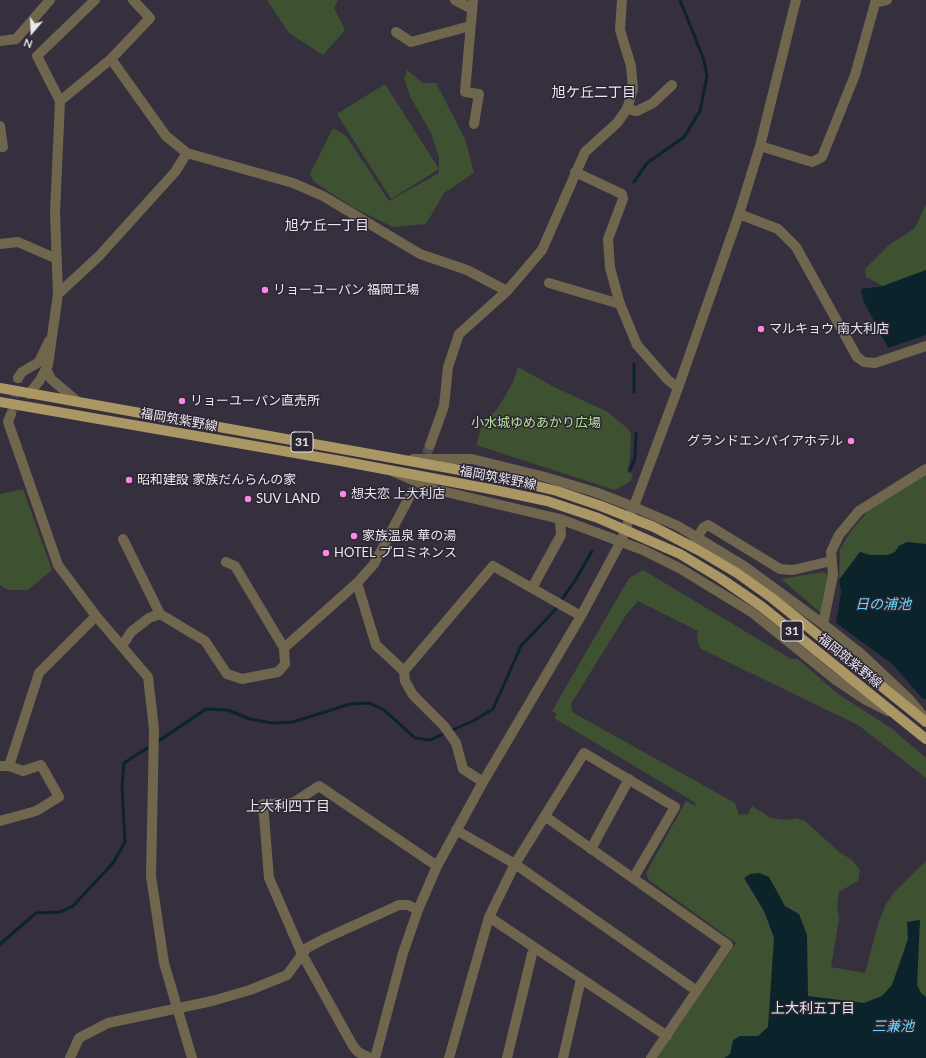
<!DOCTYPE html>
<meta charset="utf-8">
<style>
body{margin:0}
#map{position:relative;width:926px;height:1058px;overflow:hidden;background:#36303e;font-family:Lato,sans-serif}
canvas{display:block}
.north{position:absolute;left:12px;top:12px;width:40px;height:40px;-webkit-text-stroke:3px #2c2633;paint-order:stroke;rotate:199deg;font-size:11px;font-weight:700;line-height:16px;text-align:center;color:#eae7f0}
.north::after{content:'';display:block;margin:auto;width:14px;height:18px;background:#eae7f0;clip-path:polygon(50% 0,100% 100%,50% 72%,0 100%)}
</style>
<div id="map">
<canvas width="926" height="1058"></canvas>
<div class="north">N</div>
</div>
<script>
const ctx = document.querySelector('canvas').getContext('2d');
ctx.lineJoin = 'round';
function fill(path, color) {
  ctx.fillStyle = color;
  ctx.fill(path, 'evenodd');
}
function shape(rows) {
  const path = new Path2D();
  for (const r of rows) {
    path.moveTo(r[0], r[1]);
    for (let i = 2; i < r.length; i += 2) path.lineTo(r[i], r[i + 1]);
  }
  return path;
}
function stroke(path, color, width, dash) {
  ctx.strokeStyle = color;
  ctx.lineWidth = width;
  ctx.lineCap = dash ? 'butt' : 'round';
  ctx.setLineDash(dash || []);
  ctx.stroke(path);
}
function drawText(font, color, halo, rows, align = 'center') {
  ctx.font = font + ' Lato,"Noto Sans JP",sans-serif';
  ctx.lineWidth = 3;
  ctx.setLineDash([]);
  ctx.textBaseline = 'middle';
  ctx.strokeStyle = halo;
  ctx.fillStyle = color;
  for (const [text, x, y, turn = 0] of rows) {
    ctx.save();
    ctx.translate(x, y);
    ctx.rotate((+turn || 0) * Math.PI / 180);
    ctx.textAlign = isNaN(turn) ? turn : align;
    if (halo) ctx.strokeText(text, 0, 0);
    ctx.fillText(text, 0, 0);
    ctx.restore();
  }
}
fill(shape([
 [267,0,338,0,334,8,345,30,323,55,289,33],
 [407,70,423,83,436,83,465,139,474,173,444,193,426,224,393,227,354,208,314,182,310,174,333,128,346,136,389,201,439,173,439,157,431,133,411,98,404,79],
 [385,84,439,169,391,199,337,114],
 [926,204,926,270,883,286,866,277,865,269,889,245,915,228],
 [518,367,554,387,606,411,626,427,631,433,630,459,627,472,633,474,630,482,615,490,476,445,482,425,498,408,513,382],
 [926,473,926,544,907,542,899,546,895,552,888,555,870,555,860,552,839,580,840,549,851,531,866,513],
 [23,489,52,570,28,590,8,590,0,585,0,494],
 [643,570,791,659,798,659,838,694,891,728,926,758,926,778,858,725,701,649,697,639,698,631,638,601,626,615,571,704,572,712,735,803,739,815,748,814,752,806,771,818,787,820,796,818,805,821,838,851,852,860,860,870,858,881,839,892,837,905,839,919,831,967,865,973,879,921,886,904,896,890,926,861,926,1058,657,1058,736,943,649,880,646,873,686,801,697,807,694,802,671,788,554,718,557,714,552,711,629,578],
 [823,572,829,574,821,613,781,579]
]), '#3e5130');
fill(shape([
 [926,270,926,335,888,348,863,300,861,289,883,286],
 [907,542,926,544,926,699,923,699,892,664,836,623,841,592,839,580,860,552,870,555,888,555,895,552,899,546],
 [759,873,769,877,785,906,799,914,807,935,808,996,864,1003,882,996,892,985,908,939,907,922,920,920,917,985,921,993,926,997,926,1058,724,1058,730,1054,733,1040,740,1036,758,1036,768,1027,774,938,764,911,744,878,750,874]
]), '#0b242c');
stroke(shape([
 [634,182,647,163,684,137,700,111,707,76,704,60,680,0],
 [634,364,634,392],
 [630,470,635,458,636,433],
 [157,742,206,709,228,710,250,719,272,723,293,722,350,704,369,703,384,710,415,738,430,740,473,721,493,709,521,646,554,611,576,579,592,551],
 [0,944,36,913,60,912,73,906,113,863,125,842,122,786,124,763,152,745]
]), '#0b242c', 3);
stroke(shape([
 [12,412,18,378],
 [416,482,430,445]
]), '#514b59', 10, [10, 5]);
stroke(shape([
 [455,0,472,9],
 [473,0,465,92,479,94,474,124],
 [875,3,887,0],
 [396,32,411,42,470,26],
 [0,41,16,39,50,0],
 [111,59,166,136,187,153,293,183,323,196,420,254,467,270,507,291],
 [60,101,111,59,150,18,133,0],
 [627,109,637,111,653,103,672,85],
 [0,126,3,147,0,147],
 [760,146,812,162,822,157,855,75,876,0],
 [575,172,622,194,623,199,608,239,610,268,620,304,637,345,667,379,678,388],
 [739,214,778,229,796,247,857,357,864,362,875,363,926,346],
 [0,244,18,242,57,259],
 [549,283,620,304],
 [58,294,99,256,175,172,187,153],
 [47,371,51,379,78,402],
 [18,378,22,372,39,362,49,341],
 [29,394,40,380,48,365,58,294,55,213,60,101,37,56,95,0],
 [11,414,8,422,58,565,96,616,148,677,154,729,151,876,164,963,192,1058],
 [430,445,444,406,448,367,459,334,507,291,542,250,585,152,617,123,627,109,633,89,631,66,620,30,622,0],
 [413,459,472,459,545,477,595,492,634,507,678,526,744,566,823,624,860,653,909,699,925,718],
 [394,472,433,489,560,519,643,550,681,569,753,613,836,680,866,700,888,711],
 [123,539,160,614],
 [695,541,703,528,708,525,780,569,793,570,831,561],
 [226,562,235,566,284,648],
 [357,583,376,645,404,671,405,681,413,695,444,726,456,743,463,769,483,782],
 [532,588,561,535,560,519],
 [823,624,833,575,831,552,839,535,859,511,926,469],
 [122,646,131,632,149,618,160,614,205,641,227,674,242,679,278,672,285,664,284,648,357,583,374,564,412,492],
 [404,671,493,566,581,616],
 [0,766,9,766,23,771,41,765,59,797,36,811,0,821],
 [9,766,39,673,96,616],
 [546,817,728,945,651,1058],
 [456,830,515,864,697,991],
 [591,849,629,779],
 [489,917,667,1036],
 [70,1058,79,1038,108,1023,212,1001,250,990,287,975,307,948,324,939,399,905,408,905,418,910],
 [370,1058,358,1052,353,1046,302,954,269,878,263,804,293,803,319,786,437,866],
 [375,1058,403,953,418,910,437,866,483,782,581,616,621,541,678,388,739,214,760,146,796,0],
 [449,1058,489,917,515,864,584,753,675,807,634,877],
 [507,1058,532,954,535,949],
 [563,1058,581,979]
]), '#6f664d', 10);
stroke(shape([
 [0,388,499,477,557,491,601,506,654,527,700,551,737,573,772,598,926,722],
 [0,402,341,461,490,489,547,501,598,518,680,554,720,578,761,606,926,739]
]), '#aa9764', 10);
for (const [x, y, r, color] of [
 [265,290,4,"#f888ea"],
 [761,329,4,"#f888ea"],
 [182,401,4,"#f888ea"],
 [851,441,4,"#f888ea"],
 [129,480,4,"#f888ea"],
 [343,494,4,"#f888ea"],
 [248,499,4,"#f888ea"],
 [354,536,4,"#f888ea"],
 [326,553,4,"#f888ea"]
]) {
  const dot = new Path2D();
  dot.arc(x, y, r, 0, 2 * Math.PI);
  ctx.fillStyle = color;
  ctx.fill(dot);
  stroke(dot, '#2c2633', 1.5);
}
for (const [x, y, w] of [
 [302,442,22],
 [792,631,22]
]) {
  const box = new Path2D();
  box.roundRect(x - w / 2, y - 10, w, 20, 3);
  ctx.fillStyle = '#2c2633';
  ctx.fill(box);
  stroke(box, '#eae7f0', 1);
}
drawText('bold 12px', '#eae7f0', null, [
 ["31",302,442],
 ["31",792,631]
]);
drawText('13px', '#eae7f0', '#2c2633', [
 ["リョーユーパン 福岡工場",273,290],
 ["マルキョウ 南大利店",769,329],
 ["リョーユーパン直売所",190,401],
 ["グランドエンパイアホテル",843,441,"right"],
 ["昭和建設 家族だんらんの家",137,480],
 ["想夫恋 上大利店",351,494],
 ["SUV LAND",256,499],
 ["家族温泉 華の湯",362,536],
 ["HOTEL プロミネンス",334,553]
], 'left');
drawText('13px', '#eae7f0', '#2c2633', [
 ["福岡筑紫野線",179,420,10],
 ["福岡筑紫野線",498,478,11],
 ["福岡筑紫野線",850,661,39]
]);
drawText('13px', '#b6e394', '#2c2633', [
 ["小水城ゆめあかり広場",536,423]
]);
drawText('14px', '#eae7f0', '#2c2633', [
 ["旭ケ丘二丁目",594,92],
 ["旭ケ丘一丁目",327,225],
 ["上大利四丁目",288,806],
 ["上大利五丁目",813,1008]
]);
drawText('italic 14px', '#66d8fd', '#2c2633', [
 ["日の浦池",883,604],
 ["三兼池",893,1026]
]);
</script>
